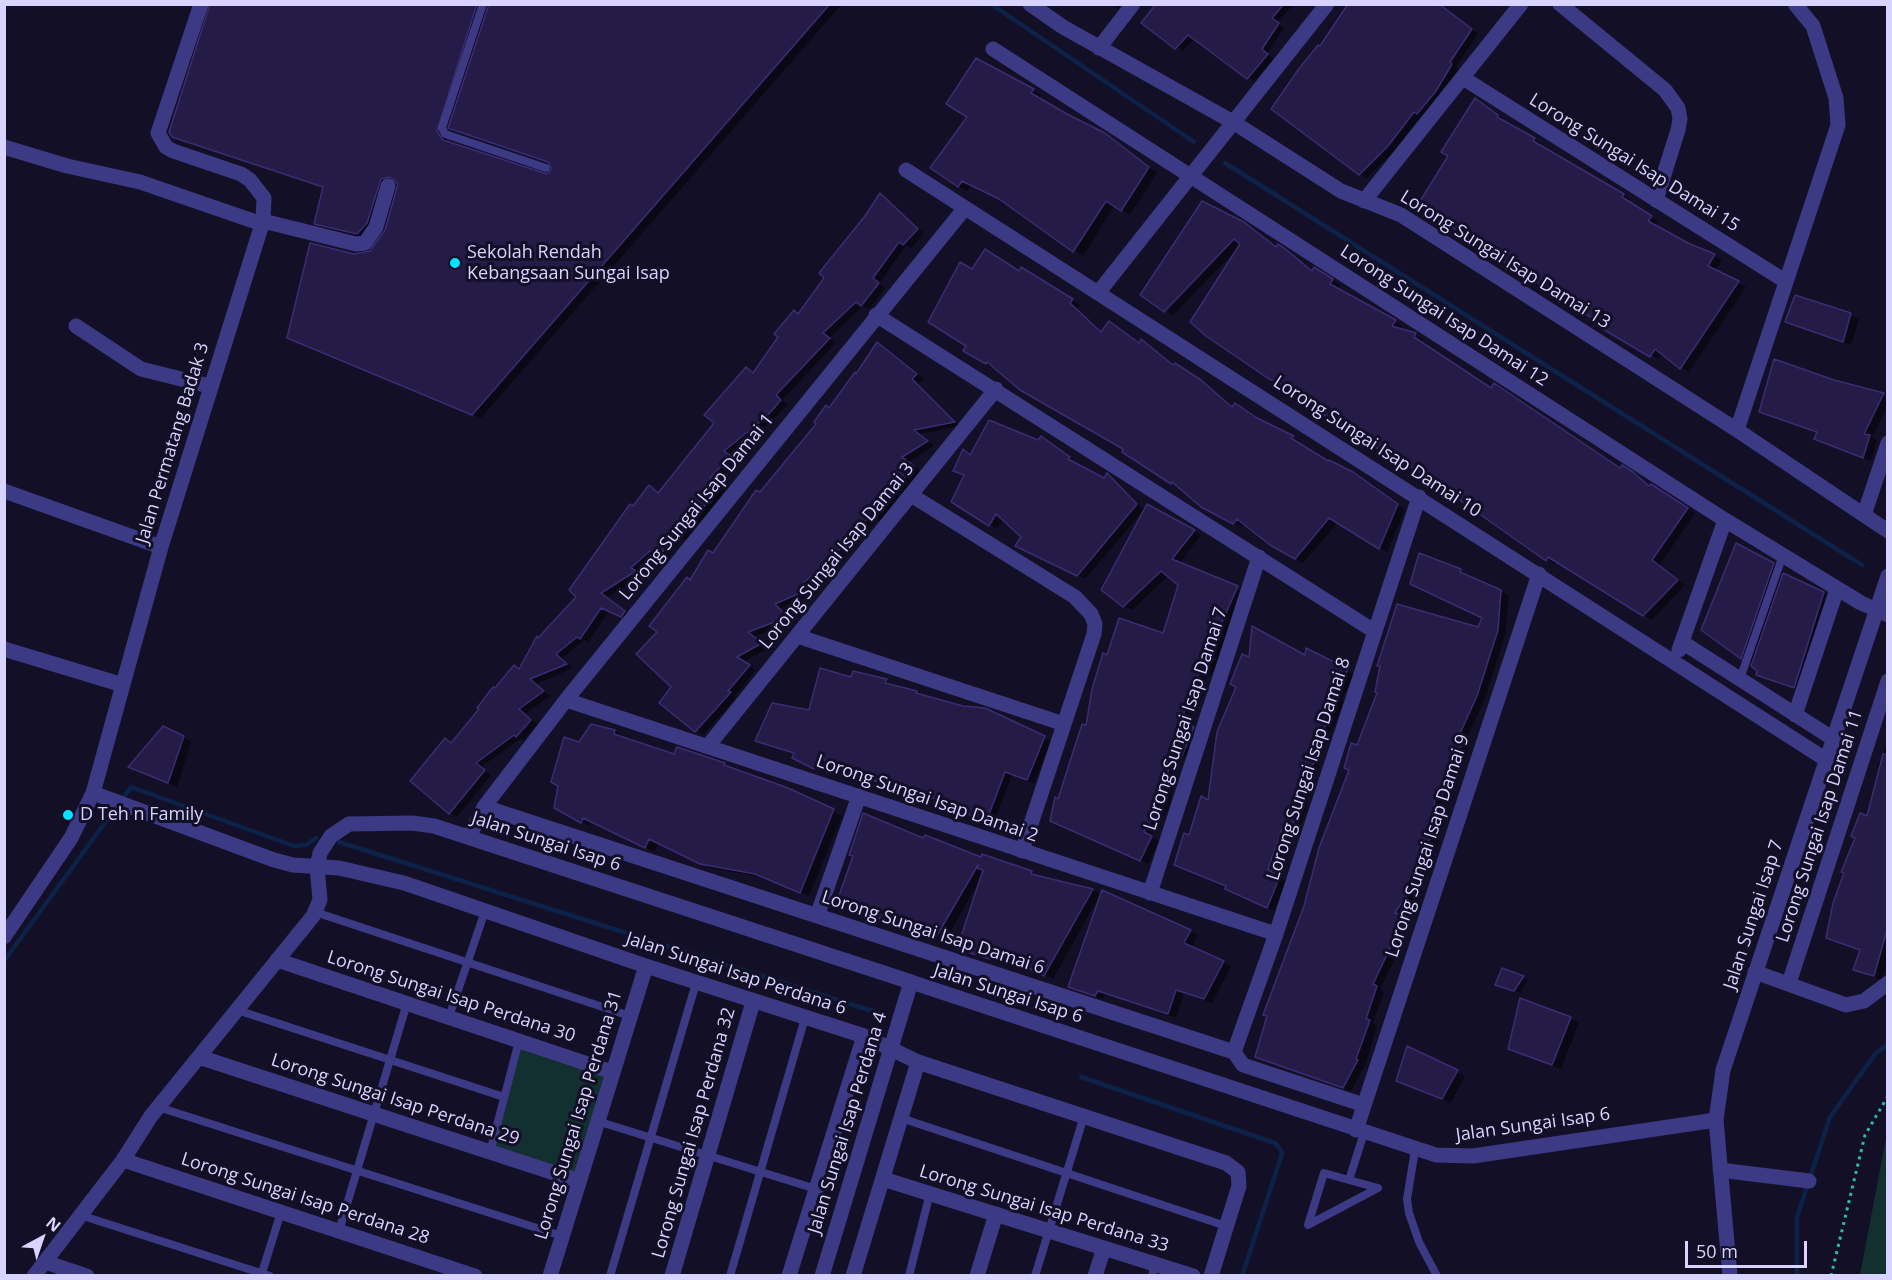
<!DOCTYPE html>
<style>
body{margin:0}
#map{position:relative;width:1892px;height:1280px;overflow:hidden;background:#130f26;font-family:"Open Sans",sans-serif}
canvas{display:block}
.frame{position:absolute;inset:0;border:6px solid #d9d4ff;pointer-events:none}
.north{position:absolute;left:12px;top:1208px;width:60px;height:60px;-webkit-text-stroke:4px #130f26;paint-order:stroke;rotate:40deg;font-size:16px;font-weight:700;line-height:24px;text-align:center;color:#d9d4ff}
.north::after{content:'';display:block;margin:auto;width:21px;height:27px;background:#d9d4ff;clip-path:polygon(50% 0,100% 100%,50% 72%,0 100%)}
.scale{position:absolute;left:1685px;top:1241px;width:122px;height:27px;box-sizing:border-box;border:3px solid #d9d4ff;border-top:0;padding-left:8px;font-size:18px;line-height:21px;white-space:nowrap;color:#d9d4ff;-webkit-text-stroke:4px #130f26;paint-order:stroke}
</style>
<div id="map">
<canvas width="1892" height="1280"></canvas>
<div class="frame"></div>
<div class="north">N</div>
<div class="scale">50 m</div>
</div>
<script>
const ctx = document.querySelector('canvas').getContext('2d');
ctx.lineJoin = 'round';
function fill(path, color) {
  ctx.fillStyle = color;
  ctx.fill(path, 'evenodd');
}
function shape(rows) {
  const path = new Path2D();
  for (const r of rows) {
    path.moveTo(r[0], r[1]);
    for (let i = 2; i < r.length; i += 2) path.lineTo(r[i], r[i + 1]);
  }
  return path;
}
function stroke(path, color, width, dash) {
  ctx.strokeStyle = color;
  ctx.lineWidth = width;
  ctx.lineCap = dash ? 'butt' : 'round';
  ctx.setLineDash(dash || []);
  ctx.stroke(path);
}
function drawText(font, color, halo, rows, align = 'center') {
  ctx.font = font + ' "Open Sans",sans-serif';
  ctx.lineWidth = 6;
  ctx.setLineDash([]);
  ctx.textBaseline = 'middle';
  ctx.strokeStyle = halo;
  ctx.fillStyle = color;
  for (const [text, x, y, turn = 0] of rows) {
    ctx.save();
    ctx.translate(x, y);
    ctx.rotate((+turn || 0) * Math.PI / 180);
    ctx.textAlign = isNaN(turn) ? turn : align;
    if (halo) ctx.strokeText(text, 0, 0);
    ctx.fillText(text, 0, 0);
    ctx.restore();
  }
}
fill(shape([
 [522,1046,607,1075,576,1175,494,1150],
 [1887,1139,1887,1275,1860,1275,1885,1143]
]), '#12302f');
fill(shape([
 [211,4,488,4,450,118,453,118,490,4,842,4,481,418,297,342,387,230,399,189,396,180,389,184,366,238,324,228,316,223,324,188,173,136],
 [448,125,550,164,554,170,544,175,449,143,444,136],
 [1110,4,1122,4,1118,9],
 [1158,4,1294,4,1277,22,1284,28,1267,54,1273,59,1254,81,1195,38,1183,51,1143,23],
 [1444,8,1478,34,1456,67,1459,69,1443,95,1425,117,1422,115,1395,150,1367,178,1360,174],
 [976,60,1041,95,1039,99,1067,115,1114,140,1157,173,1130,215,1115,205,1083,256,1003,200,971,185,967,191,959,186],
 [1482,105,1505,120,1503,123,1541,143,1539,146,1630,199,1628,203,1658,221,1655,226,1722,260,1715,271,1746,287,1689,372,1662,353,1658,359,1598,324,1601,321,1537,281,1528,278,1503,260,1507,253,1473,240,1449,223],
 [880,195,924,233,911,248,906,245,880,283,885,288,869,309,863,306,829,338,836,343,782,400,787,405,773,420,730,455,737,461,716,483,726,490,699,527,686,541,682,538,667,559,658,554,637,573,642,576,606,598,631,616,629,620,609,611,588,642,584,640,562,658,573,668,536,684,550,696,525,714,537,724,524,740,521,738,481,767,491,775,457,817,450,813,412,781,452,744,496,690,520,670,539,639,579,597,633,508,650,487,659,494,716,423,746,369,754,374,799,315],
 [1203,203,1252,229,1277,248,1278,246,1292,254,1313,272,1315,269,1340,285,1337,290,1402,326,1400,330,1423,339,1421,342,1492,390,1695,513,1659,566,1685,585,1652,620,1557,560,1554,564,1547,559,1341,415,1336,422,1329,417,1309,394,1270,378,1238,248,1173,315,1142,294],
 [1021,269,1080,305,1077,309,1103,332,1149,346,1175,366,1209,386,1234,407,1300,441,1298,444,1329,463,1361,478,1405,510,1387,552,1338,522,1303,563,1271,544,1245,523,1242,527,1210,511,1125,449,965,351,968,346,973,271,1019,272],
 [1796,296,1859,319,1851,345,1787,321],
 [885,348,924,379,918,384,960,426,920,434,934,446,908,462,920,471,881,522,877,520,837,565,808,589,813,594,781,608,794,621,753,637,768,648,743,662,756,670,735,696,737,697,703,735,661,702,673,687,660,631,691,581,857,376],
 [1833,382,1888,397,1888,405,1872,438,1877,441,1871,461,1824,443,1816,439,1818,433,1761,412],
 [1039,442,1049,442,1076,462,1075,465,1104,480,1108,475,1115,480,1145,511,1147,506,1201,535,1179,564,1245,592,1218,667,1196,689,1204,693,1186,726,1200,733,1190,759,1179,755,1169,807,1151,837,1159,841,1148,864,1059,825,1059,801,1087,727,1108,657,1164,635,1179,585,1168,576,1132,610,1124,606,1144,510,1085,579,1024,550,1023,537,1004,518,997,529,953,502,971,456],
 [1773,564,1784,571,1783,574,1835,600,1805,693,1769,681,1758,674,1759,670,1753,664,1742,657],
 [1460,570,1467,577,1509,595,1505,635,1484,701,1464,744,1470,747,1452,780,1456,783,1449,801,1443,798,1439,839,1417,889,1419,890,1402,917,1407,920,1401,946,1380,989,1384,992,1373,1023,1377,1026,1365,1065,1351,1091,1264,1060,1305,906,1358,747,1479,629,1483,618,1419,587],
 [1306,657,1354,674,1342,700,1344,701,1334,726,1311,761,1320,766,1300,798,1308,802,1300,827,1292,823,1274,874,1286,881,1274,911,1227,886,1175,865,1209,802,1251,660],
 [854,673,886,681,892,686,917,693,1051,741,1034,783,1012,775,992,828,961,807,930,798,929,802,824,759,821,771,801,761,795,754,757,741,810,711,852,679],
 [592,726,615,731,623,736,623,739,675,755,724,764,842,816,809,896,766,878,710,868,658,843,655,852,592,822,590,826,564,813,580,743],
 [183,737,191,742,177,787,138,771],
 [1888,743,1888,961,1882,980,1855,969,1861,951,1827,937,1868,818,1881,769,1877,767],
 [924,840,1039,877,1092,890,1190,931,1198,935,1191,948,1231,966,1212,1003,1184,993,1176,1018,1106,994,1103,999,1069,987,1099,896,1053,979,1012,959,1009,966,958,949,978,883,944,943,897,919,895,924,838,904],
 [1523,977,1528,980,1520,993,1502,987],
 [1570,1018,1579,1023,1561,1069,1509,1048],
 [1408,1048,1465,1076,1451,1103,1398,1080]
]), '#0007');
stroke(shape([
 [991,4,1194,142],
 [1225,163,1862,565],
 [339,842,885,1015],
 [4,961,131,787,294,846,306,845,316,838],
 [1081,1077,1275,1143,1280,1149,1282,1154,1242,1276],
 [1797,1276,1797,1217,1830,1117,1875,1054,1888,1044]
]), '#0c2248', 4.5);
const building = shape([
 [210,4,477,4,437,131,443,140,547,174,552,169,548,162,448,128,489,4,830,4,472,415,287,338,310,243,354,254,370,251,385,230,398,184,390,177,381,179,367,223,357,234,314,224,323,187,172,137,169,132,210,4],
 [1156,4,1284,4,1272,18,1279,23,1262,49,1268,54,1247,79,1188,35,1175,49,1141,23,1156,4],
 [1348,4,1439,4,1472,29,1450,62,1452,64,1436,91,1417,114,1414,112,1388,146,1359,175,1271,109,1298,70,1318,45,1320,46,1348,4],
 [976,58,1034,89,1031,93,1067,114,1105,133,1149,167,1121,211,1106,201,1073,252,999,199,962,181,958,187,930,168,967,117,946,104,976,58],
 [1475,98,1498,115,1497,117,1535,138,1533,141,1624,194,1622,197,1652,216,1648,221,1690,244,1715,254,1708,266,1739,281,1680,369,1655,349,1650,357,1596,325,1599,321,1570,307,1571,305,1529,277,1527,279,1501,260,1506,252,1467,235,1465,237,1447,223,1448,221,1419,203,1448,156,1441,152,1475,98],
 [880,193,918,229,903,245,899,242,873,278,879,283,861,306,856,302,823,333,830,338,776,395,781,400,766,417,724,451,731,456,710,478,720,485,692,523,679,538,675,535,659,557,650,551,631,568,636,571,601,593,625,611,621,617,601,608,580,639,577,637,556,654,567,664,530,679,544,691,519,709,531,720,516,737,514,735,476,763,485,770,449,814,410,781,445,738,451,743,479,709,477,708,493,687,495,688,514,665,519,669,537,636,538,638,576,597,569,590,630,504,633,506,649,485,658,493,714,423,704,415,746,367,753,373,778,337,774,334,794,310,798,314,824,278,819,273,865,216,880,193],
 [1202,201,1244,222,1276,247,1278,244,1284,248,1312,271,1314,267,1333,279,1330,284,1396,320,1392,326,1416,333,1414,337,1491,388,1494,383,1620,468,1622,465,1633,472,1649,486,1651,484,1688,508,1652,560,1678,580,1643,616,1548,557,1546,561,1420,472,1366,442,1369,437,1332,412,1328,418,1303,400,1307,394,1269,379,1206,336,1190,322,1240,244,1234,239,1164,312,1140,295,1202,201],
 [985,249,1019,271,1021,267,1073,299,1070,303,1101,332,1109,321,1139,343,1141,339,1173,365,1175,363,1201,380,1232,407,1235,403,1257,418,1294,436,1291,438,1328,461,1329,460,1353,472,1398,504,1379,549,1329,518,1295,559,1270,545,1237,519,1233,524,1201,507,1172,482,1171,484,1122,452,1123,449,1020,390,987,362,986,364,963,351,966,346,928,322,960,262,972,269,985,249],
 [1795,295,1851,313,1843,342,1785,322,1795,295],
 [877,342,917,374,912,379,955,422,914,430,928,441,902,457,914,466,872,519,869,517,829,561,802,584,807,590,775,604,788,617,748,632,762,643,737,657,750,665,728,691,731,692,695,732,659,703,671,687,636,654,657,632,649,626,687,577,690,580,708,550,713,553,756,490,760,492,816,424,814,422,826,405,829,408,855,372,856,374,877,342],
 [1774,359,1834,380,1884,393,1864,434,1870,435,1863,458,1814,439,1817,432,1759,412,1774,359],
 [989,420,1038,440,1041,436,1070,457,1068,459,1104,478,1107,473,1137,504,1077,576,1015,546,1021,537,996,514,989,526,951,502,964,475,953,471,963,449,970,455,989,420],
 [1147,504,1195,530,1172,559,1238,586,1222,622,1210,663,1190,684,1198,688,1179,721,1194,727,1182,756,1172,752,1162,802,1144,832,1152,836,1140,861,1050,821,1055,797,1058,799,1082,724,1086,725,1092,689,1103,653,1107,655,1119,618,1163,633,1176,592,1178,585,1161,571,1123,607,1101,590,1147,504],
 [1736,543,1774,563,1741,659,1701,630,1736,543],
 [1419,553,1461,569,1460,572,1501,590,1498,630,1477,696,1457,740,1463,742,1445,775,1449,777,1441,798,1435,795,1432,834,1410,884,1413,885,1395,913,1400,914,1393,942,1373,984,1377,986,1366,1019,1370,1020,1356,1059,1358,1060,1343,1088,1255,1057,1267,1016,1263,1015,1304,906,1319,848,1349,770,1344,768,1351,743,1357,745,1377,693,1375,692,1380,666,1377,666,1397,604,1478,627,1482,618,1410,584,1419,553],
 [1783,573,1824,592,1794,688,1756,675,1757,671,1751,666,1783,573],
 [1252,626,1305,655,1306,648,1348,669,1336,695,1338,696,1328,722,1305,757,1315,761,1294,793,1302,797,1293,825,1285,821,1268,869,1280,876,1267,908,1225,889,1226,886,1174,865,1184,833,1189,835,1201,796,1208,800,1217,732,1236,687,1230,684,1242,654,1249,657,1252,626],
 [820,668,851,677,853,671,887,679,885,683,917,691,916,693,963,706,985,708,1045,736,1027,780,1005,772,985,825,954,805,923,795,921,800,817,757,814,769,792,758,794,753,755,741,772,703,809,710,820,668],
 [591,724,615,730,614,734,674,754,677,747,725,763,724,765,788,788,834,809,800,893,755,874,700,864,649,839,645,848,583,818,581,823,554,808,558,786,551,782,564,737,579,742,591,724],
 [163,726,184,736,168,783,128,767,163,726],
 [1883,754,1887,755,1887,930,1874,976,1853,970,1860,950,1826,938,1833,903,1844,873,1841,872,1855,838,1851,836,1860,813,1867,816,1883,754],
 [863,813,923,838,925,835,981,857,982,854,1032,871,1031,874,1093,889,1044,976,1003,955,1000,962,957,949,983,870,977,868,978,865,935,939,889,916,887,921,836,904,853,856,849,855,863,813],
 [1102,890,1191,930,1184,943,1224,961,1204,999,1176,990,1168,1014,1098,991,1095,996,1068,987,1102,890],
 [1502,968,1524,976,1514,991,1495,985,1502,968],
 [1520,998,1571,1017,1552,1065,1508,1049,1520,998],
 [1407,1046,1458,1070,1442,1099,1396,1081,1407,1046]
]);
fill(building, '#241b47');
stroke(building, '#3b2d73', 1.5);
stroke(shape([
 [1831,1276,1865,1135,1888,1096]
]), '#2fb8b0', 3, [3, 4.5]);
stroke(shape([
 [483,4,442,128,445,134,546,168],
 [1740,679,1783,555],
 [315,912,630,1016],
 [237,1010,504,1097],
 [449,1017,485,911],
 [158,1107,562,1236],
 [901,1118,1226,1226],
 [597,1121,816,1189],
 [1415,1150,1407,1199,1409,1213,1419,1242,1437,1276],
 [490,1152,519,1041],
 [1324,1173,1349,1180,1378,1188,1308,1225,1324,1173],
 [1349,1180,1364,1133],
 [80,1215,270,1276],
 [339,1231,407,1003],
 [261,1276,281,1212],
 [610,1276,696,983],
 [730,1276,805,1018],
 [909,1276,930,1193],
 [1035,1276,1084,1116],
 [1152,1276,1155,1264]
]), '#3d3a85', 8);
stroke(shape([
 [1030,4,1063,27,1233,122,1341,191,1401,215,1737,430,1888,531],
 [1560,4,1665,90,1678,108,1680,119,1678,130,1656,200],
 [1099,48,1133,4],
 [993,49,1725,520,1861,603,1888,615],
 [1463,78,1785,281],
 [4,147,67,166,140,182,262,224],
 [906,170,1825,759],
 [1364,201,1521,4],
 [263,221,356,244,365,243,376,227,388,186],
 [1098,293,1327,4],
 [876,315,1374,631],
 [76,326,141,369,209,386],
 [1737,430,1838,125,1836,98,1813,26,1795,4],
 [4,491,161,547],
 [911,495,1075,597,1091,614,1095,624,1094,634,1022,851],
 [1864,515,1888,443],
 [797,636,1064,724],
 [1682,642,1832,738],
 [4,649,123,685],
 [1679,650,1725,520],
 [566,700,1276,934],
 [1795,715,1837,589],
 [708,746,996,389],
 [93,793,274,860,293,865,339,868,404,883,646,966,864,1036,918,1062,1226,1163,1238,1172,1239,1186,1211,1276],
 [484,807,1234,1052,1243,1065,1364,1105],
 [469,837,484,807,566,700,965,208],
 [1150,893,1259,557],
 [817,916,859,796],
 [4,937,71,838,93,793,161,547,263,221,264,198,250,180,241,174,173,151,166,147,158,133,201,4],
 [277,960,612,1072],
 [1755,972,1846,1005,1864,1001,1888,983],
 [1789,983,1888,681],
 [1234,1052,1276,934,1419,497],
 [199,1057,579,1181],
 [1716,1120,1730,1276],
 [1356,1130,1539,574],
 [123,1160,475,1276],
 [1720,1170,1809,1181],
 [883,1179,1193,1276],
 [45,1262,87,1276],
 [34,1276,123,1160,151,1116,313,916,320,900,317,867,320,853,331,836,349,824,412,823,434,826,911,982],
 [550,1276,646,966],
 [672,1276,753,1002],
 [789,1276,864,1036],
 [853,1276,918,1062],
 [977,1276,996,1214],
 [1095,1276,1104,1248]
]), '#3d3a85', 15);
stroke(shape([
 [822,1276,911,982,1436,1155,1473,1156,1716,1120,1723,1070,1888,576]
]), '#3d3a85', 15);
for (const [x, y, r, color] of [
 [455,263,6,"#00e5ff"],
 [68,815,6,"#00e5ff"]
]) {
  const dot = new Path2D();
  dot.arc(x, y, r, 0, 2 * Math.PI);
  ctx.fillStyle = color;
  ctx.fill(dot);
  stroke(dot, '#130f26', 2);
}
drawText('18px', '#d9d4ff', '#130f26', [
 ["Lorong Sungai Isap Damai 15",1634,163,32],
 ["Lorong Sungai Isap Damai 13",1505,260,32],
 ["Lorong Sungai Isap Damai 12",1444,316,33],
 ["Jalan Permatang Badak 3",173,443,-73],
 ["Lorong Sungai Isap Damai 10",1377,447,33],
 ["Lorong Sungai Isap Damai 1",697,507,-51],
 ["Lorong Sungai Isap Damai 3",837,556,-51],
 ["Lorong Sungai Isap Damai 7",1186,719,-72],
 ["Lorong Sungai Isap Damai 8",1309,769,-72],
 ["Lorong Sungai Isap Damai 2",927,799,19],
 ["Lorong Sungai Isap Damai 11",1820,826,-72],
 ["Jalan Sungai Isap 6",546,842,18],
 ["Lorong Sungai Isap Damai 9",1428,846,-72],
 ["Jalan Sungai Isap 7",1754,915,-72],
 ["Lorong Sungai Isap Damai 6",933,933,18],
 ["Jalan Sungai Isap Perdana 6",736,974,18],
 ["Jalan Sungai Isap 6",1008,994,18],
 ["Lorong Sungai Isap Perdana 30",451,997,18],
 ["Lorong Sungai Isap Perdana 29",395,1100,18],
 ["Lorong Sungai Isap Perdana 31",579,1115,-73],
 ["Jalan Sungai Isap Perdana 4",848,1123,-73],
 ["Jalan Sungai Isap 6",1533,1125,-8],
 ["Lorong Sungai Isap Perdana 32",694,1133,-74],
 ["Lorong Sungai Isap Perdana 28",305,1199,18],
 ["Lorong Sungai Isap Perdana 33",1044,1209,17]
]);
drawText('18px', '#d9d4ff', '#130f26', [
 ["Sekolah Rendah",467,253],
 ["Kebangsaan Sungai Isap",467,274],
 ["D Teh n Family",80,815]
], 'left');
</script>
